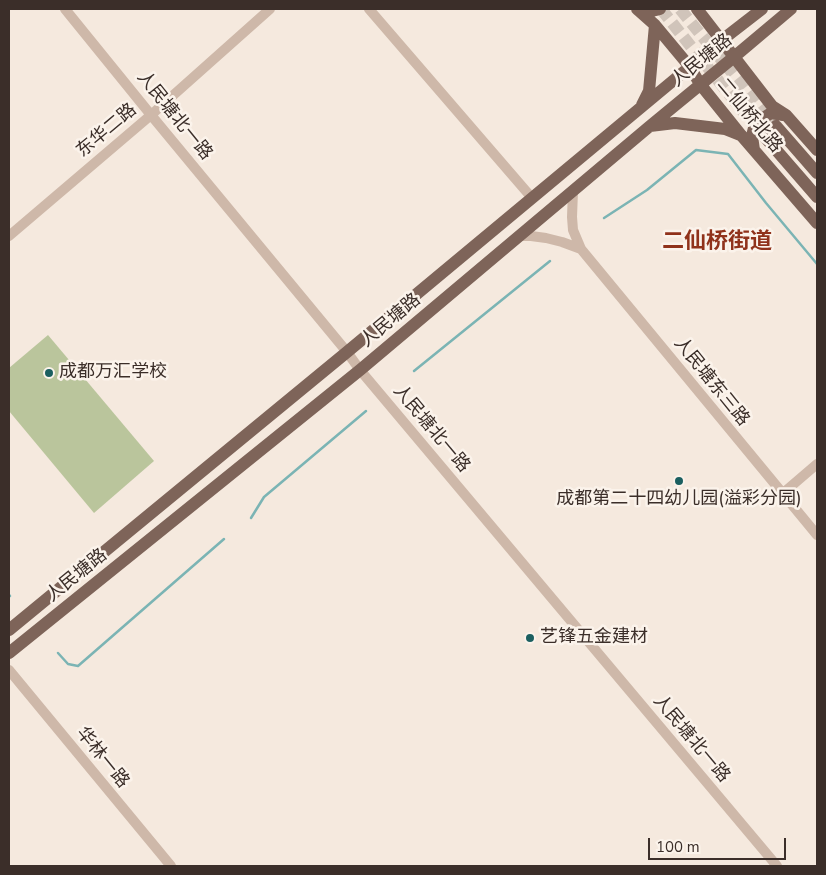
<!DOCTYPE html>
<meta charset="utf-8">
<style>
body{margin:0}
#map{position:relative;width:826px;height:875px;overflow:hidden;background:#f5e9de;font-family:"Nunito Sans",sans-serif}
canvas{display:block}
.frame{position:absolute;inset:0;border:10px solid #3b2e29;pointer-events:none}
.scale{position:absolute;left:648px;top:838px;width:138px;height:22px;box-sizing:border-box;border:2px solid #3b2e29;border-top:0;padding-left:6px;font-size:15px;line-height:18px;white-space:nowrap;color:#3b2e29;-webkit-text-stroke:4px #fbf3eb;paint-order:stroke}
</style>
<div id="map">
<canvas width="826" height="875"></canvas>
<div class="frame"></div>
<div class="scale">100 m</div>
</div>
<script>
const ctx = document.querySelector('canvas').getContext('2d');
ctx.lineJoin = 'round';
function fill(path, color) {
  ctx.fillStyle = color;
  ctx.fill(path, 'evenodd');
}
function shape(rows) {
  const path = new Path2D();
  for (const r of rows) {
    path.moveTo(r[0], r[1]);
    for (let i = 2; i < r.length; i += 2) path.lineTo(r[i], r[i + 1]);
  }
  return path;
}
function stroke(path, color, width, dash) {
  ctx.strokeStyle = color;
  ctx.lineWidth = width;
  ctx.lineCap = dash ? 'butt' : 'round';
  ctx.setLineDash(dash || []);
  ctx.stroke(path);
}
function drawText(font, color, halo, rows, align = 'center') {
  ctx.font = font + ' "Nunito Sans","Noto Sans SC",sans-serif';
  ctx.lineWidth = 5;
  ctx.setLineDash([]);
  ctx.textBaseline = 'middle';
  ctx.strokeStyle = halo;
  ctx.fillStyle = color;
  for (const [text, x, y, turn = 0] of rows) {
    ctx.save();
    ctx.translate(x, y);
    ctx.rotate((+turn || 0) * Math.PI / 180);
    ctx.textAlign = isNaN(turn) ? turn : align;
    if (halo) ctx.strokeText(text, 0, 0);
    ctx.fillText(text, 0, 0);
    ctx.restore();
  }
}
fill(shape([
 [48,335,154,461,94,513,9,411,9,368]
]), '#bac59c');
stroke(shape([
 [604,218,647,190,696,150,728,154,766,203,817,264],
 [414,371,550,261],
 [251,518,264,497,366,411],
 [9,595,10,596],
 [58,653,68,664,78,666,224,539]
]), '#7bb4b4', 2.5);
stroke(shape([
 [661,9,761,134],
 [680,9,774,124]
]), '#d0c4ba', 12, [12, 6]);
stroke(shape([
 [65,9,151,115,347,352,360,370,777,866],
 [369,9,532,198],
 [9,236,151,115,270,9],
 [520,236,531,236,546,238,562,242,581,249,573,230,572,217,573,191],
 [581,249,817,535],
 [782,494,817,464],
 [9,670,171,866]
]), '#ceb8a9', 10);
stroke(shape([
 [637,9,655,25,690,67,700,84,741,135,817,223],
 [697,9,772,106,786,115,817,150],
 [638,10,652,11,660,9],
 [642,105,649,91,655,25],
 [650,126,675,123,725,129,740,135],
 [776,126,817,173],
 [764,136,817,197],
 [754,150,752,136,754,128,762,119,771,113,783,115],
 [9,630,347,352,722,40,762,9],
 [9,653,360,370,650,126,734,57,791,9]
]), '#7e6459', 12);
for (const [x, y, r, color] of [
 [49,373,5,"#1b5f60"],
 [679,481,5,"#1b5f60"],
 [530,638,5,"#1b5f60"]
]) {
  const dot = new Path2D();
  dot.arc(x, y, r, 0, 2 * Math.PI);
  ctx.fillStyle = color;
  ctx.fill(dot);
  stroke(dot, '#fbf3eb', 2);
}
drawText('18px', '#3b2e29', '#fbf3eb', [
 ["人民塘路",702,61,-39],
 ["人民塘北一路",174,116,51],
 ["二仙桥北路",749,116,50],
 ["东华二路",107,131,-40],
 ["人民塘路",391,321,-40],
 ["人民塘东三路",711,382,51],
 ["人民塘北一路",431,429,50],
 ["人民塘路",77,576,-39],
 ["人民塘北一路",691,739,50],
 ["华林一路",102,758,51]
]);
drawText('18px', '#3b2e29', '#fbf3eb', [
 ["成都万汇学校",59,373],
 ["成都第二十四幼儿园(溢彩分园)",679,500,"center"],
 ["艺锋五金建材",540,638]
], 'left');
drawText('bold 22px', '#90321b', '#fbf3eb', [
 ["二仙桥街道",717,243]
]);
</script>
